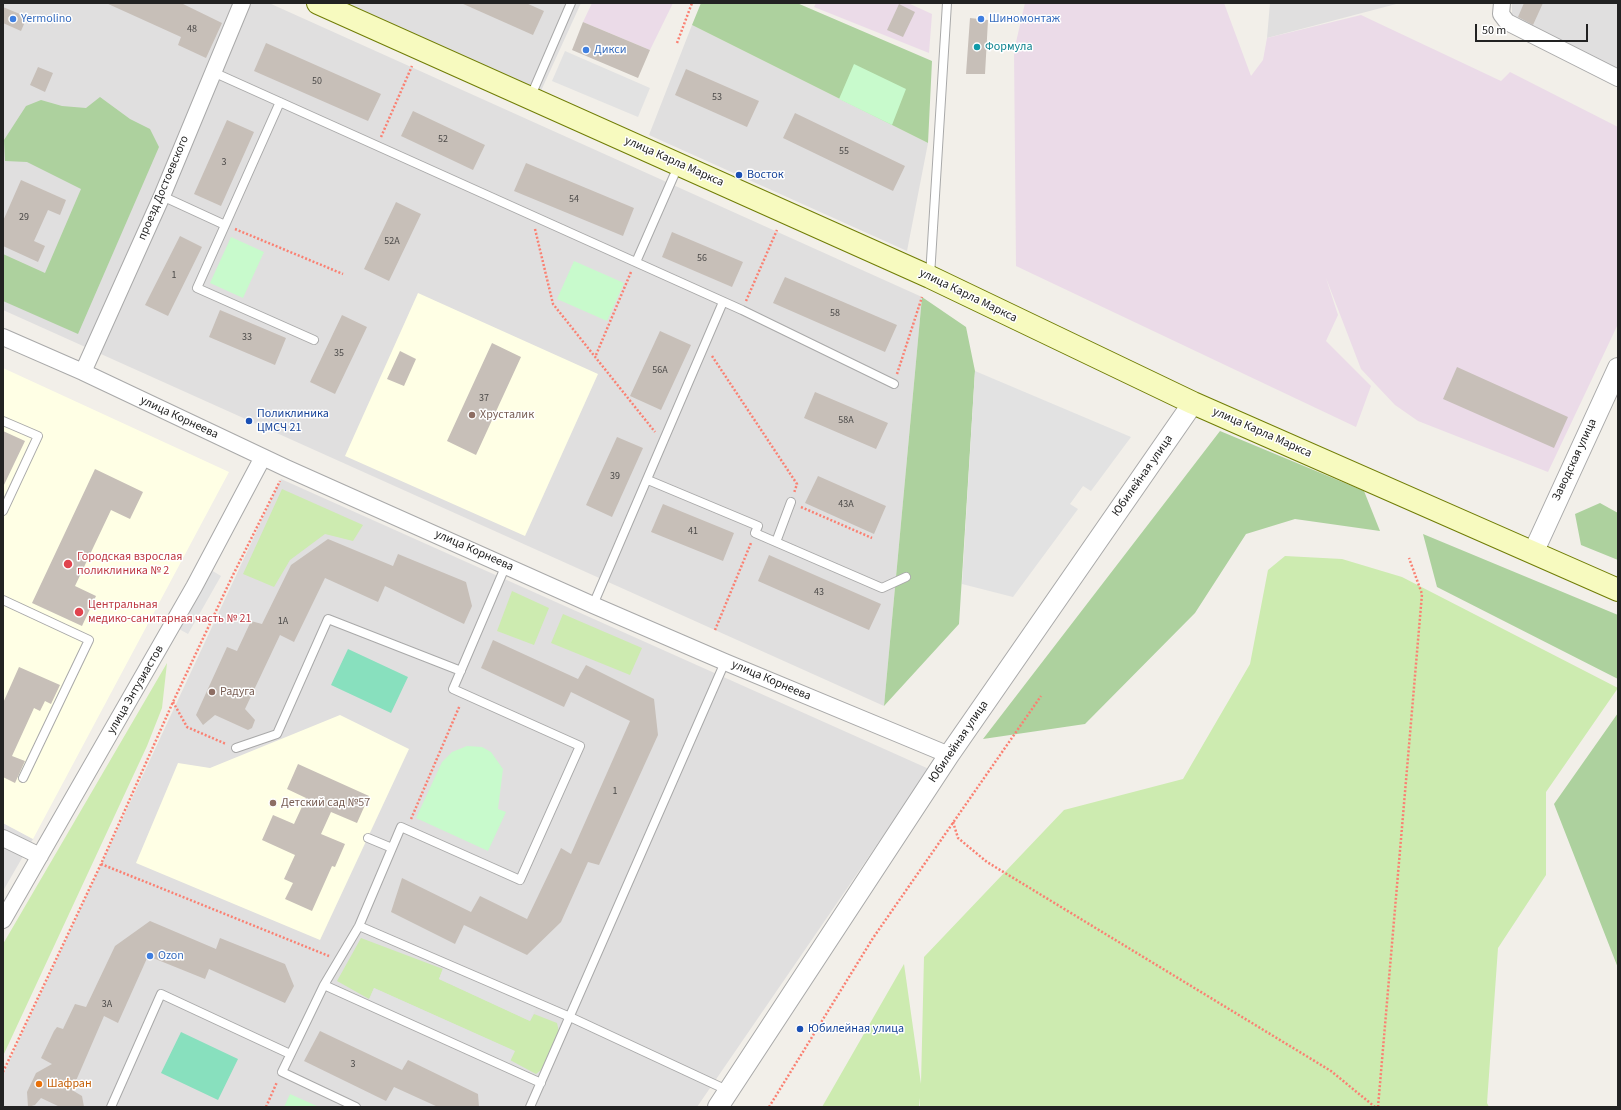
<!DOCTYPE html>
<meta charset="utf-8">
<style>
body{margin:0}
#map{position:relative;width:1621px;height:1110px;overflow:hidden;background:#f2efe9;font-family:"Source Sans 3",sans-serif}
canvas{display:block}
.frame{position:absolute;inset:0;border:4px solid #222;pointer-events:none}
.scale{position:absolute;left:1475px;top:24px;width:113px;height:18px;box-sizing:border-box;border:2px solid #222;border-top:0;padding-left:5px;font-size:12px;line-height:14px;white-space:nowrap;color:#222;-webkit-text-stroke:3px #fff;paint-order:stroke}
</style>
<div id="map">
<canvas width="1621" height="1110"></canvas>
<div class="frame"></div>
<div class="scale">50 m</div>
</div>
<script>
const ctx = document.querySelector('canvas').getContext('2d');
ctx.lineJoin = 'round';
function fill(path, color) {
  ctx.fillStyle = color;
  ctx.fill(path, 'evenodd');
}
function shape(rows) {
  const path = new Path2D();
  for (const r of rows) {
    path.moveTo(r[0], r[1]);
    for (let i = 2; i < r.length; i += 2) path.lineTo(r[i], r[i + 1]);
  }
  return path;
}
function stroke(path, color, width, dash) {
  ctx.strokeStyle = color;
  ctx.lineWidth = width;
  ctx.lineCap = dash ? 'butt' : 'round';
  ctx.setLineDash(dash || []);
  ctx.stroke(path);
}
function drawText(font, color, halo, rows, align = 'center') {
  ctx.font = font + ' "Source Sans 3",sans-serif';
  ctx.lineWidth = 3;
  ctx.setLineDash([]);
  ctx.textBaseline = 'middle';
  ctx.strokeStyle = halo;
  ctx.fillStyle = color;
  for (const [text, x, y, turn = 0] of rows) {
    ctx.save();
    ctx.translate(x, y);
    ctx.rotate((+turn || 0) * Math.PI / 180);
    ctx.textAlign = isNaN(turn) ? turn : align;
    if (halo) ctx.strokeText(text, 0, 0);
    ctx.fillText(text, 0, 0);
    ctx.restore();
  }
}
fill(shape([
 [3,3,269,3,922,297,884,706,3,310],
 [332,3,581,3,540,93],
 [1270,3,1400,3,1267,38],
 [1512,3,1618,3,1618,71,1512,18],
 [692,25,928,143,907,251,649,135],
 [281,479,929,769,697,1107,3,1107,3,1075],
 [3,823,33,839,3,891]
]), '#e0dfdf');
fill(shape([
 [592,3,673,3,650,50,583,22],
 [816,3,908,3,932,14,929,53,814,7],
 [1025,3,1224,3,1251,76,1263,60,1267,38,1361,15,1501,81,1510,72,1618,127,1618,324,1548,472,1418,421,1395,405,1361,369,1326,278,1338,315,1326,341,1371,386,1356,427,1016,266,1014,51]
]), '#ebdbe8');
fill(shape([
 [418,293,598,374,525,536,345,456],
 [3,368,229,472,33,839,3,823],
 [340,715,409,749,320,940,136,863,178,763,210,768]
]), '#ffffe5');
fill(shape([
 [282,489,363,525,353,541,325,534,290,560,274,587,243,574],
 [1285,556,1342,559,1402,577,1618,688,1546,792,1546,875,1498,948,1487,1103,1489,1107,920,1107,920,1098,919,1107,822,1107,904,964,921,1084,924,957,1064,810,1183,779,1250,664,1268,570],
 [512,591,549,608,534,645,497,631],
 [563,614,642,648,630,675,551,643],
 [167,663,162,708,147,746,3,1056,3,944],
 [361,938,443,969,439,979,530,1021,534,1014,557,1023,559,1032,541,1070,536,1074,510,1060,514,1051,374,988,369,999,337,981]
]), '#cdebb0');
fill(shape([
 [701,3,797,3,932,61,928,143,692,25],
 [100,97,130,119,150,129,159,147,78,334,3,301,3,254,45,273,81,189,27,162,5,161,4,140,26,106,41,100,62,106,86,108],
 [922,297,966,327,975,371,959,624,884,706],
 [1220,431,1364,491,1380,531,1295,519,1246,534,1195,613,1085,724,983,739],
 [1600,503,1618,513,1618,560,1581,545,1575,514],
 [1423,534,1618,615,1618,679,1437,587],
 [1618,713,1618,968,1554,804]
]), '#add19e');
fill(shape([
 [854,64,906,89,892,125,839,99],
 [231,237,264,252,243,298,210,283],
 [574,261,624,283,607,321,557,299],
 [467,746,482,747,491,752,503,769,498,809,506,812,488,851,416,818,442,762,452,752],
 [290,1094,319,1107,284,1107]
]), '#c8facc');
fill(shape([
 [348,649,408,677,391,713,331,685],
 [181,1032,238,1059,218,1100,161,1073]
]), '#88e0be');
fill(shape([
 [565,51,650,88,638,117,552,81],
 [975,371,1131,437,1091,491,1083,486,1070,504,1078,509,1013,597,962,584],
 [211,570,221,576,188,634,179,629],
 [445,963,538,1004,530,1021,439,979],
 [374,988,515,1051,507,1068,367,1005]
]), '#e2e2e2');
fill(shape([
 [106,3,181,3,222,23,206,58,178,45,181,37],
 [461,3,526,3,544,11,533,35],
 [1524,3,1543,3,1533,25,1518,17],
 [899,4,915,12,903,37,887,30],
 [3,7,27,17,21,31,3,23],
 [970,18,988,20,985,74,966,74],
 [583,22,650,50,638,78,572,50],
 [266,43,381,94,368,121,254,71],
 [38,67,53,73,45,92,30,85],
 [686,69,759,101,747,127,675,95],
 [413,111,485,145,473,170,401,136],
 [795,113,905,166,893,191,783,138],
 [227,120,254,132,221,206,194,194],
 [526,163,634,208,623,236,514,191],
 [21,180,66,200,60,215,48,210,34,241,45,246,38,262,3,246,3,221],
 [396,202,421,214,389,281,364,269],
 [672,232,743,262,732,287,662,257],
 [180,236,202,247,168,316,145,305],
 [785,277,897,325,885,352,773,303],
 [220,310,286,338,275,365,209,337],
 [342,315,367,327,335,394,310,382],
 [660,331,691,345,661,410,630,396],
 [492,343,521,357,476,455,447,441],
 [400,351,416,359,404,386,387,379],
 [1457,367,1568,417,1554,448,1443,399],
 [815,392,888,423,876,449,804,418],
 [3,431,25,441,3,487],
 [617,437,643,448,612,517,586,505],
 [95,469,143,492,130,519,111,510,75,586,96,596,82,626,32,603],
 [818,476,886,506,874,534,805,503],
 [663,504,734,533,723,561,651,532],
 [328,539,393,566,398,554,466,582,472,606,464,624,385,586,378,602,325,578,294,642,280,635,245,709,255,720,252,728,248,730,215,715,203,725,196,715,227,647,237,651,251,621,262,624,291,565],
 [769,555,881,604,869,630,758,581],
 [493,640,578,679,586,665,654,699,658,735,599,865,588,862,561,922,527,955,464,925,455,944,391,912,402,878,471,912,480,896,527,919,561,848,571,854,630,721,571,692,564,707,481,668],
 [19,667,60,685,51,704,45,701,40,711,34,708,12,756,25,761,15,783,3,777,3,703],
 [298,764,369,796,357,823,331,812,321,834,345,844,335,867,332,866,312,911,285,899,293,883,284,879,295,855,262,840,273,815,294,824,306,798,287,789],
 [150,921,216,949,220,938,285,964,294,986,285,1003,209,969,205,979,148,956,118,1023,104,1016,72,1090,82,1096,84,1107,60,1107,41,1098,35,1105,28,1107,27,1092,36,1073,52,1064,41,1058,54,1031,57,1027,63,1029,75,1004,86,1007,115,946],
 [320,1031,402,1070,408,1060,478,1094,479,1107,438,1107,394,1087,386,1101,304,1061]
]), '#c7bfb8');
const service = shape([
 [213,72,742,310,894,384],
 [530,98,571,3],
 [280,102,197,288,314,340],
 [162,196,225,225],
 [636,262,679,164],
 [930,276,947,3],
 [3,421,38,436,3,511],
 [648,480,758,526,755,533,882,588,906,577],
 [776,542,791,502],
 [3,600,89,640,23,778],
 [593,605,723,302],
 [236,748,277,734,328,619,461,671],
 [368,838,392,848],
 [359,926,570,1017,729,1091],
 [324,985,541,1083],
 [111,1107,161,994,290,1054],
 [356,1107,282,1072,324,985,359,926,401,827,520,880,580,746,453,689,506,565],
 [530,1107,725,662]
]);
const minor = shape([
 [1502,3,1501,14,1507,22,1618,78],
 [3,337,83,372,286,468,593,605,725,662,949,755],
 [83,372,162,196,242,3],
 [3,838,40,856],
 [3,920,194,587,263,457]
]);
const tertiary = shape([
 [1533,553,1618,368],
 [718,1107,949,755,1193,403]
]);
const secondary = shape([
 [318,3,930,277,1193,403,1618,590]
]);
stroke(service, '#a9a9a9', 10);
stroke(minor, '#a9a9a9', 18);
stroke(tertiary, '#a9a9a9', 22);
stroke(secondary, '#707d05', 24);
stroke(shape([
 [677,43,692,3],
 [381,137,412,66],
 [235,229,343,274],
 [535,229,553,304,655,432],
 [746,301,777,230],
 [596,355,631,272],
 [712,356,797,484,794,493],
 [897,374,922,297],
 [801,507,872,538],
 [715,630,751,543],
 [173,702,187,727,226,744],
 [411,819,460,705],
 [953,822,958,838,987,862,1331,1071,1375,1107],
 [101,864,329,956],
 [3,1072,101,864,173,702,232,577,280,481],
 [266,1107,277,1082],
 [769,1107,873,938,1041,696],
 [1378,1107,1422,594,1409,558]
]), '#fa8072', 2.5, [2, 2]);
stroke(service, '#fff', 8);
stroke(minor, '#fff', 16);
stroke(tertiary, '#fff', 20);
stroke(secondary, '#f7fabf', 22);
for (const [x, y, r, color] of [
 [13,19,4,"#3f7fe0"],
 [981,19,4,"#3f7fe0"],
 [977,47,4,"#0f9aa8"],
 [586,50,4,"#3f7fe0"],
 [739,175,4,"#1a4fb4"],
 [472,415,4,"#8d6e63"],
 [249,421,4,"#1a4fb4"],
 [68,564,5,"#e0444e"],
 [79,612,5,"#e0444e"],
 [212,692,4,"#8d6e63"],
 [273,803,4,"#8d6e63"],
 [150,956,4,"#3f7fe0"],
 [800,1029,4,"#1a4fb4"],
 [39,1084,4,"#e8710a"]
]) {
  const dot = new Path2D();
  dot.arc(x, y, r, 0, 2 * Math.PI);
  ctx.fillStyle = color;
  ctx.fill(dot);
  stroke(dot, '#fff', 1.5);
}
drawText('10px', '#4b4948', null, [
 ["48",192,30],
 ["50",317,82],
 ["53",717,98],
 ["52",443,140],
 ["55",844,152],
 ["3",224,163],
 ["54",574,200],
 ["29",24,218],
 ["52А",392,242],
 ["56",702,259],
 ["1",174,276],
 ["58",835,314],
 ["33",247,338],
 ["35",339,354],
 ["56А",660,371],
 ["37",484,399],
 ["58А",846,421],
 ["39",615,477],
 ["43А",846,505],
 ["41",693,532],
 ["43",819,593],
 ["1А",283,622],
 ["1",615,792],
 ["3А",107,1005],
 ["3",353,1065]
]);
drawText('12px', '#366cbe', '#fff', [
 ["Yermolino",21,19],
 ["Шиномонтаж",989,19],
 ["Дикси",594,50],
 ["Ozon",158,956]
], 'left');
drawText('12px', '#0d838f', '#fff', [
 ["Формула",985,47]
], 'left');
drawText('12px', '#222', '#fff', [
 ["улица Карла Маркса",674,162,24],
 ["проезд Достоевского",164,188,-67],
 ["улица Карла Маркса",968,296,26],
 ["улица Корнеева",179,418,25],
 ["улица Карла Маркса",1262,433,24],
 ["Заводская улица",1575,460,-65],
 ["Юбилейная улица",1143,476,-55],
 ["улица Корнеева",474,551,24],
 ["улица Корнеева",771,681,23],
 ["улица Энтузиастов",136,690,-60],
 ["Юбилейная улица",959,742,-56]
]);
drawText('12px', '#164399', '#fff', [
 ["Восток",747,175],
 ["Поликлиника",257,414],
 ["ЦМСЧ 21",257,428],
 ["Юбилейная улица",808,1029]
], 'left');
drawText('12px', '#785e54', '#fff', [
 ["Хрусталик",480,415],
 ["Радуга",220,692],
 ["Детский сад №57",281,803]
], 'left');
drawText('12px', '#be3a42', '#fff', [
 ["Городская взрослая",77,557],
 ["поликлиника № 2",77,571],
 ["Центральная",88,605],
 ["медико-санитарная часть № 21",88,619]
], 'left');
drawText('12px', '#c56008', '#fff', [
 ["Шафран",47,1084]
], 'left');
</script>
